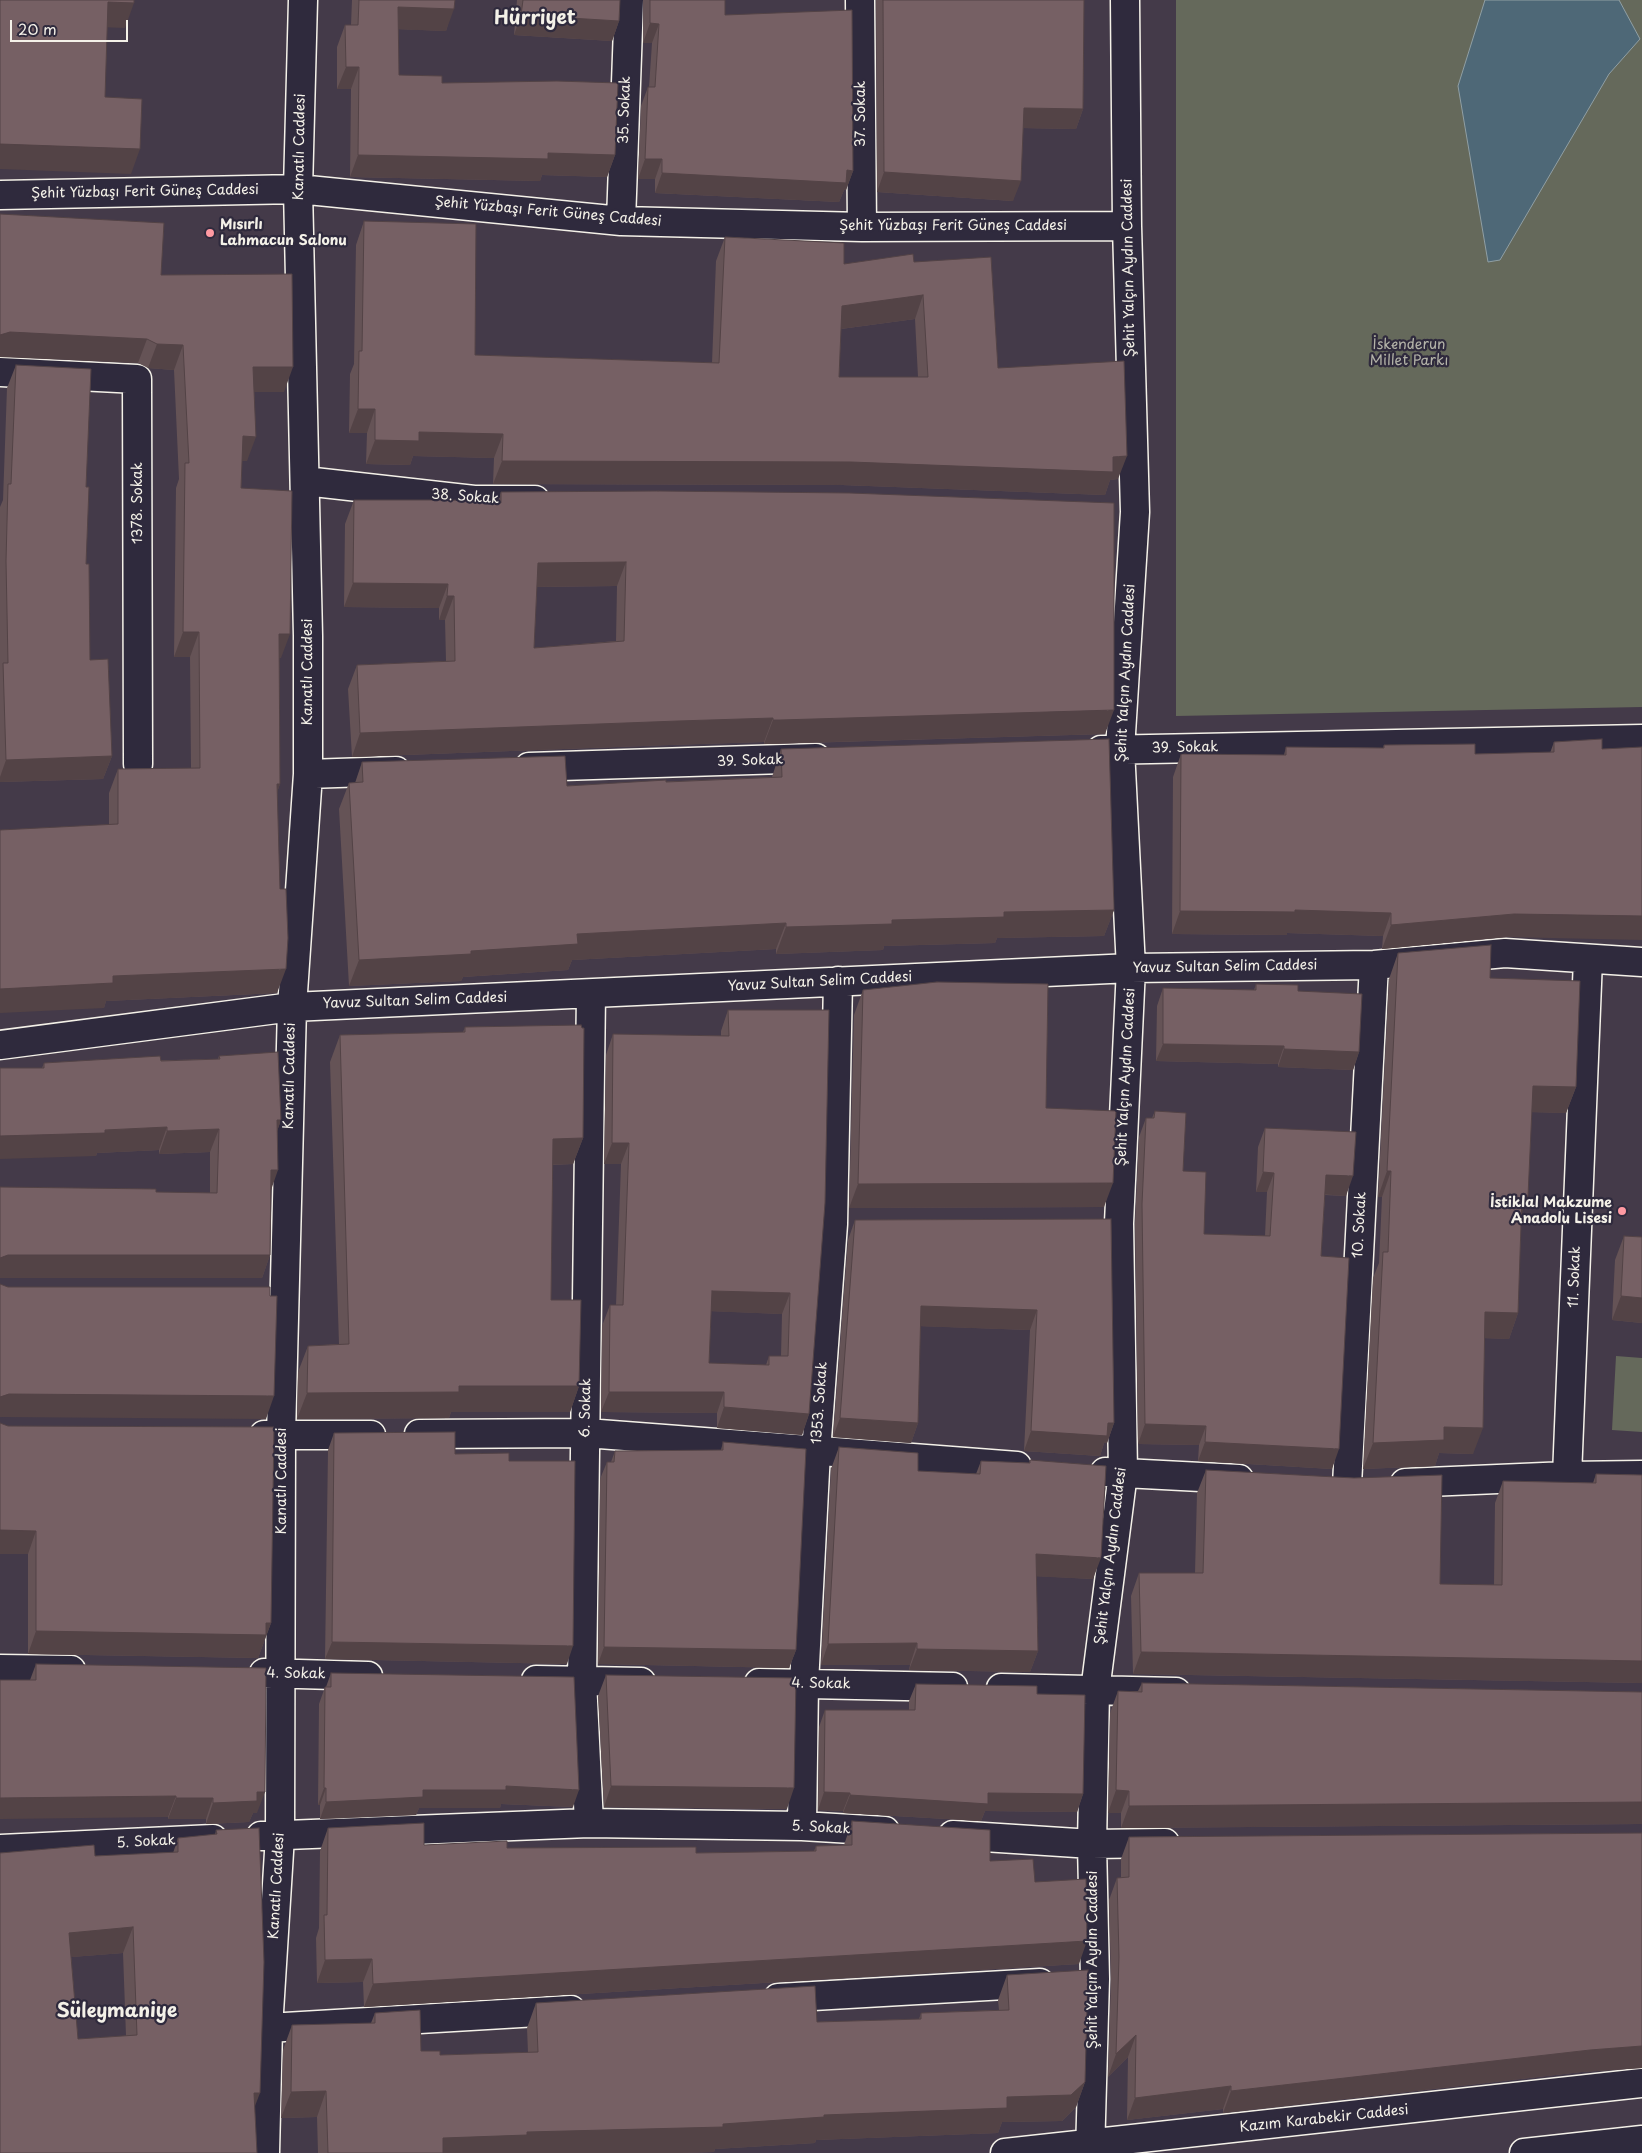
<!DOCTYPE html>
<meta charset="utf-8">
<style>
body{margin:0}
#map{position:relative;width:1642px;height:2153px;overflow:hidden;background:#443a49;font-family:"Playpen Sans",sans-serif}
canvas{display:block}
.scale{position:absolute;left:10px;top:20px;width:118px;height:22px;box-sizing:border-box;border:2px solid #f4f1e8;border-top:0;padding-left:6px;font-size:15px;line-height:18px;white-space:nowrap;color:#f4f1e8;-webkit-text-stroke:4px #2f2a3d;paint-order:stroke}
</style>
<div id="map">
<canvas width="1642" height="2153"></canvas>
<div class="scale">20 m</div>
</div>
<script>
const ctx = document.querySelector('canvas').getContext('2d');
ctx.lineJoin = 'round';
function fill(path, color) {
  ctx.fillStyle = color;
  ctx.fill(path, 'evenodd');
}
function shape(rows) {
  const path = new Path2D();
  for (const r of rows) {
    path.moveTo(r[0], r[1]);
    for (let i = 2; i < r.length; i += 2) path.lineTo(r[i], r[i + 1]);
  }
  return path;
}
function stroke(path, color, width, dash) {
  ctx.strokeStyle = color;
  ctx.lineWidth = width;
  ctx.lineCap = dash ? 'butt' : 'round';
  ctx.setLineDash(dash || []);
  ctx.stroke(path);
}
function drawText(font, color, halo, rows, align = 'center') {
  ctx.font = font + ' "Playpen Sans",sans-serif';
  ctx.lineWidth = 4.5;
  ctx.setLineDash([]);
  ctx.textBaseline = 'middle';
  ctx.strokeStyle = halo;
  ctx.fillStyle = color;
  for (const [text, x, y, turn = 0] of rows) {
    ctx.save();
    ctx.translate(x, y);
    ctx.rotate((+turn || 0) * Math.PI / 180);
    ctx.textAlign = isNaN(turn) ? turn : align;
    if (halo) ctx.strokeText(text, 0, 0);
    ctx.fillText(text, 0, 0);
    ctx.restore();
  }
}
fill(shape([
 [1176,0,1642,0,1642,707,1176,716],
 [1616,1356,1642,1358,1642,1432,1612,1430]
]), '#65695b');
const water = shape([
 [1485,0,1619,0,1640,39,1609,74,1500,260,1488,262,1458,86,1485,0]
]);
fill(water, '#4e6877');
stroke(water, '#909fa4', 1);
const minor = shape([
 [860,0,862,227],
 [0,195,298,189,621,221,862,227,1127,226],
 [621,221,629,0],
 [0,372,137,379,138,764],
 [305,481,474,500,535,500],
 [1101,750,1642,739],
 [529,767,816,758],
 [308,774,396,771],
 [0,1045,292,1007,1131,968,1374,965,1505,953,1642,962],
 [419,1434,586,1433,1017,1466],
 [264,1435,371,1435],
 [1105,1472,1239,1479],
 [1567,1476,1588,959],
 [1405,1483,1567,1476,1642,1475],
 [1347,1485,1374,965],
 [0,1669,71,1670],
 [264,1673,368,1676],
 [536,1680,641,1682],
 [759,1683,953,1687],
 [1001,1688,1176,1692],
 [589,1823,582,1681,591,994],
 [802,1826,804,1684,816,1452,833,1224,838,981],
 [953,1835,1092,1844,1165,1843],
 [261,1836,589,1823,802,1826,885,1831],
 [0,1849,213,1839],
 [778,1998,1040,1983],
 [268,2028,571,2010],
 [265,2153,268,2028,280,1836,281,1435,292,1007,308,774,308,636,298,189,303,0],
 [1005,2153,1642,2083],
 [1090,2153,1095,1979,1092,1844,1095,1691,1123,1473,1119,1223,1131,968,1120,749,1135,512,1127,226,1125,0],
 [1524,2153,1642,2140]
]);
stroke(minor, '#f4f1e8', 31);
stroke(minor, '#2f2a3d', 28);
fill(shape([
 [352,0,455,0,446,31,398,29,399,75,442,83,615,155,607,177,542,175,540,181,350,177,351,89,337,89,337,47,345,25,351,25],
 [517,0,620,0,619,21,612,41,514,35],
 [643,0,725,0,725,15,853,171,846,190,844,190,839,202,655,193,655,179,638,179,641,106,648,87,649,87,652,43,643,43],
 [876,0,1084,0,1083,109,1076,129,1023,128,1013,201,877,192],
 [364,221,475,355,712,363,716,261,725,237,844,264,914,262,998,368,1118,479,1110,480,1105,495,842,485,493,484,494,458,413,456,410,465,366,464,367,433,349,433,350,374,354,364,356,245],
 [915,319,918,377,839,377,841,329],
 [161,275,284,392,254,392,247,461,242,461,241,488,281,658,279,658,280,784,277,792,277,993,106,1001,104,1008,109,824,109,793,118,769,191,768,190,657,174,657,176,488,179,479,174,370,148,368,138,363,1,356],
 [16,365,86,487,86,564,90,660,112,756,103,779,0,782,0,507,3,500,7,388],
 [501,492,1105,734,771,744,764,744,764,742,670,745,352,757,348,689,357,665,446,661,445,620,439,620,439,608,344,607,345,524,354,500,497,503],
 [617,586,616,641,534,648,537,587],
 [1602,739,1506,937,1382,949,1383,936,1287,933,1287,935,1172,934,1173,777,1181,754,1284,755,1286,747,1383,748,1384,745,1475,754,1550,753,1554,742],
 [781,749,1114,910,1104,936,997,938,995,943,884,946,883,950,776,954,776,949,572,960,568,970,463,977,461,981,349,986,339,809,349,783,355,783,362,762,567,786,772,777],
 [1398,953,1490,978,1576,1087,1566,1113,1532,1112,1521,1216,1518,1313,1509,1339,1485,1338,1473,1454,1439,1453,1435,1466,1363,1469,1373,1278,1379,1263,1382,1197,1378,1197,1389,979],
 [1256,984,1298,991,1359,1052,1353,1070,1278,1067,1278,1064,1156,1061,1157,1006,1163,988,1254,990],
 [863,990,1104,1207,849,1208,854,1015],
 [728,1010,829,1010,809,1414,802,1435,717,1428,717,1413,601,1412,602,1326,610,1305,616,1305,621,1164,604,1164,606,1055,613,1034,721,1036,721,1031],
 [711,1311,782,1314,781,1356,769,1356,766,1365,709,1363],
 [465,1027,583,1138,573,1164,552,1165,551,1300,579,1386,570,1412,451,1412,449,1418,297,1419,298,1372,308,1346,339,1344,330,1062,340,1035,463,1032],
 [219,1056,281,1120,277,1131,271,1189,270,1255,262,1278,0,1278,156,1192,210,1193,210,1152,159,1154,159,1150,97,1153,96,1156,42,1068,44,1063,218,1059],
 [1155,1111,1183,1171,1204,1234,1265,1236,1267,1192,1256,1192,1258,1147,1265,1128,1346,1196,1325,1195,1321,1256,1332,1469,1198,1461,1199,1445,1138,1444,1135,1223,1139,1137,1146,1118,1152,1118],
 [1111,1219,1114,1423,1107,1443,1104,1443,1100,1456,1024,1451,1030,1330,920,1326,918,1423,911,1443,833,1437,848,1240,855,1220],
 [1624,1236,1642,1237,1642,1323,1612,1320,1615,1260],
 [0,1423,271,1623,258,1658,28,1654,28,1554],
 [334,1433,455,1454,509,1461,567,1664,325,1659,328,1450],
 [723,1442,796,1650,789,1668,598,1664,600,1479,607,1462,611,1462,615,1451,721,1450],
 [839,1447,918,1471,976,1474,981,1461,1029,1463,1030,1460,1093,1579,1036,1576,1038,1651,1030,1672,909,1670,910,1665,821,1665,831,1469],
 [1206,1470,1440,1584,1494,1585,1495,1503,1503,1481,1593,1483,1596,1474,1642,1475,1642,1683,1133,1674,1131,1596,1139,1573,1195,1573,1197,1493],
 [36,1664,257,1813,253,1813,249,1822,206,1824,206,1819,168,1819,168,1817,30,1680],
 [331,1673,573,1807,501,1804,500,1808,419,1808,416,1815,320,1819,320,1805,318,1805,319,1704,325,1687,326,1687],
 [606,1675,787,1809,604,1807,598,1696],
 [1142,1683,1642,1692,1642,1824,1121,1828,1121,1813,1108,1813,1110,1713,1118,1691,1138,1691],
 [916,1684,1037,1694,1083,1794,1077,1812,985,1811,981,1821,843,1813,843,1811,818,1810,819,1727,825,1710,909,1710,909,1701],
 [852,1821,990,1861,1035,1882,1079,1964,364,2007,363,1982,317,1983,316,1938,319,1928,320,1851,328,1828,424,1845,507,1848,696,1853,814,1851,816,1846,844,1845],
 [216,1830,254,2107,0,2153,95,1856,173,1853,178,1838,215,1835],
 [123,1953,126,2036,78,2039,71,1957],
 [1642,1833,1642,2068,1582,2072,1223,2113,1223,2109,1127,2120,1128,2057,1108,2077,1111,1979,1109,1900,1117,1878,1121,1878,1121,1859,1129,1837],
 [1007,1975,1085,2082,1076,2107,1062,2121,1002,2122,998,2133,816,2140,815,2143,715,2149,714,2152,679,2153,318,2153,317,2117,281,2118,283,2050,292,2025,371,2023,375,2013,421,2051,440,2055,528,2053,527,2028,536,2003,817,2022,919,2019,921,2013,999,2010,998,2000]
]), '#655356');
fill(shape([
 [108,2,134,3,125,28,99,27],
 [398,7,454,9,446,31,390,29],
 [521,15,619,21,612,41,514,35],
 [650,23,659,24,652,43,643,43],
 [346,67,359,67,351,89,337,89],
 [1024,108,1083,109,1076,129,1017,128],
 [0,144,140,149,131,174,0,169],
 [548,153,615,155,607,177,542,175,540,181,350,177,358,155],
 [645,159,662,159,655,179,638,179],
 [847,170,853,171,846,190,844,190,839,202,655,193,662,173],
 [884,172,1021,181,1013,201,877,192],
 [923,295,915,319,833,330,842,306],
 [10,332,147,339,138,363,0,357,0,335],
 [157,344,183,345,174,370,148,368],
 [253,367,293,367,284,392,244,392],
 [358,409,375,409,367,433,349,433],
 [419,432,503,434,494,458,413,456,410,465,366,464,375,440],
 [243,436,256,437,247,461,234,461],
 [1127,456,1118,479,1110,480,1105,495,842,485,493,484,502,461,1113,457],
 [626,562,617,586,529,587,538,563],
 [353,583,448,584,439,608,344,607],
 [447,596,454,596,445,620,439,620],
 [183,632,199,632,190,657,174,657],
 [279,634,290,634,281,658,270,658],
 [1114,710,1105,734,764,744,773,720],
 [773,718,764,742,670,745,352,757,360,733,678,721],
 [112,756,103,779,0,782,0,777,6,760],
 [277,784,280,784,271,809],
 [1114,910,1104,936,997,938,995,943,884,946,883,950,776,954,786,927,1004,912],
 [1295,910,1391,913,1383,936,1287,933,1287,935,1172,934,1180,911],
 [1514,914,1642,916,1642,940,1506,937,1382,949,1391,925],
 [786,923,776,949,572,960,568,970,463,977,461,981,349,986,359,960,471,951,577,934],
 [286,969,277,993,106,1001,104,1008,0,1013,0,989,113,976],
 [1163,1044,1284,1046,1278,1064,1156,1061],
 [1284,1049,1359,1052,1353,1070,1278,1067],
 [1533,1086,1576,1087,1566,1113,1523,1112],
 [277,1120,281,1120,273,1143],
 [167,1127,159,1150,97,1153,96,1156,0,1159,0,1136],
 [219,1129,210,1152,159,1154,167,1131],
 [583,1138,573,1164,543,1165,553,1139],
 [612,1143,629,1143,621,1164,604,1164],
 [271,1170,278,1170,270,1193],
 [1387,1171,1391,1171,1382,1197,1378,1197],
 [1263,1172,1274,1173,1267,1192,1256,1192],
 [1326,1175,1353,1176,1346,1196,1319,1194],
 [1113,1183,1104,1207,849,1208,858,1184],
 [1522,1196,1528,1196,1519,1222],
 [8,1255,270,1255,262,1278,0,1278,0,1258],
 [712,1291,790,1293,782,1314,704,1311],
 [1621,1296,1642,1298,1642,1323,1612,1320],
 [921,1306,1037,1310,1030,1330,913,1326],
 [1485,1312,1518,1313,1509,1339,1476,1338],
 [459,1386,579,1386,570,1412,451,1412,449,1418,297,1419,307,1393],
 [609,1392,724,1392,717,1413,601,1412],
 [9,1394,274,1396,266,1419,0,1417,0,1397],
 [724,1407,809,1414,802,1435,717,1428],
 [840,1418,918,1423,911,1443,833,1437],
 [1108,1423,1114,1423,1107,1443,1104,1443,1100,1456,1024,1451,1031,1431],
 [1145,1424,1206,1426,1199,1445,1138,1444],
 [1444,1427,1483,1428,1473,1454,1439,1453,1435,1466,1363,1469,1373,1443],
 [1205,1442,1339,1449,1332,1469,1198,1461],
 [0,1530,36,1531,28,1554,0,1554],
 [1036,1554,1101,1558,1093,1579,1028,1576],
 [271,1623,258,1658,28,1654,36,1631],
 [332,1642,573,1646,567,1664,325,1659],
 [917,1643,910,1665,821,1665,828,1644],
 [604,1647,796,1650,789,1668,598,1664],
 [917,1649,1038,1651,1030,1672,909,1670],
 [1141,1652,1642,1661,1642,1683,1133,1674],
 [506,1786,579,1790,573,1807,501,1804,500,1808,419,1808,416,1815,320,1819,326,1802,423,1790],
 [611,1786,794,1788,787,1809,604,1807],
 [324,1788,326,1788,320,1805,318,1805],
 [1116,1790,1129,1791,1121,1813,1108,1813],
 [257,1792,265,1792,257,1813,253,1813,249,1822,206,1824,213,1803],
 [824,1792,850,1793,843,1811,818,1810],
 [988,1793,1083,1794,1077,1812,985,1811,981,1821,843,1813,850,1795],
 [176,1796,168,1817,0,1819,0,1798],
 [176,1798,213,1798,206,1819,168,1819],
 [1642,1802,1642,1824,1121,1828,1129,1806],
 [133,1927,123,1953,60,1958,69,1933],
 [1087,1941,1079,1964,364,2007,373,1984],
 [372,1959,363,1982,317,1983,325,1960],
 [1136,2035,1128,2057,1108,2077,1116,2054],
 [1642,2046,1642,2068,1582,2072,1223,2113,1231,2091,1590,2050],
 [1085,2082,1076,2107,1062,2121,1002,2122,998,2133,816,2140,815,2143,715,2149,714,2152,679,2153,437,2153,443,2138,527,2132,723,2124,1007,2097],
 [1231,2086,1223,2109,1127,2120,1135,2098],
 [326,2091,317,2117,281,2118,291,2092],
 [254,2093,260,2093,250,2119]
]), '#534346');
const building = shape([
 [0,0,134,0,134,3,108,2,105,97,142,99,140,149,0,144,0,0],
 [359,0,455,0,454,9,398,7,399,75,442,76,442,83,557,81,618,83,615,155,548,153,548,159,358,155,359,67,346,67,345,25,358,25,359,0],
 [523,0,620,0,619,21,521,15,523,0],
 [650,0,725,0,725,15,852,10,853,171,847,170,846,183,662,173,662,159,645,159,648,87,655,87,659,24,650,23,650,0],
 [883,0,1084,0,1083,109,1024,108,1021,181,884,172,883,0],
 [0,214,164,223,161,275,292,274,293,367,253,367,256,437,243,436,241,488,292,491,290,634,279,634,280,784,277,784,280,889,286,889,288,938,286,969,113,976,113,983,0,989,0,830,118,824,118,769,200,768,199,632,183,632,185,463,189,463,183,345,157,344,147,339,10,332,0,335,0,214],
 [364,221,476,224,475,355,719,363,725,237,844,243,844,264,913,254,914,262,991,257,998,368,1124,361,1127,456,1113,457,1113,472,851,462,502,461,503,434,419,432,419,441,375,440,375,409,358,409,359,351,362,351,364,221],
 [923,295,928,377,839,377,842,306,923,295],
 [16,365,91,369,86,487,89,487,86,564,89,564,90,660,108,659,112,756,6,760,3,663,8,663,6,561,8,484,11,484,16,365],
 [658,491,850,493,1114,503,1114,710,780,720,773,720,773,718,678,721,360,733,357,665,455,661,454,596,447,596,448,584,353,583,354,500,452,500,501,503,501,492,658,491],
 [626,562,624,641,534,648,538,563,626,562],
 [1109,739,1114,910,1004,912,1004,917,892,920,892,924,786,927,786,923,577,934,578,944,471,951,471,954,359,960,349,783,363,782,362,762,565,756,567,786,666,780,666,782,782,777,781,749,1109,739],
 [1602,739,1602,749,1642,747,1642,916,1514,914,1391,925,1391,913,1295,910,1295,912,1180,911,1181,754,1286,755,1286,747,1384,748,1384,745,1475,744,1475,754,1554,752,1554,742,1602,739],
 [1491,945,1490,978,1580,981,1576,1087,1533,1086,1528,1196,1522,1196,1518,1313,1485,1312,1483,1428,1444,1427,1444,1440,1373,1443,1383,1252,1388,1252,1391,1171,1387,1171,1398,953,1491,945],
 [937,982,1048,984,1046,1108,1116,1111,1113,1183,858,1184,863,990,937,982],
 [1256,984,1298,985,1298,991,1362,994,1359,1052,1284,1049,1284,1046,1163,1044,1163,988,1256,990,1256,984],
 [728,1010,829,1010,825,1203,809,1414,724,1407,724,1392,609,1392,610,1305,623,1305,629,1143,612,1143,613,1034,729,1036,728,1010],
 [712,1291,790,1293,788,1356,769,1356,769,1365,709,1363,712,1291],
 [581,1025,582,1028,584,1028,583,1138,553,1139,551,1300,581,1300,579,1386,459,1386,459,1392,307,1393,308,1346,349,1344,340,1035,465,1032,465,1027,581,1025],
 [278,1052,281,1120,277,1120,278,1170,271,1170,270,1255,8,1255,0,1258,0,1187,156,1189,156,1192,217,1193,219,1129,167,1131,167,1127,105,1130,105,1133,0,1136,0,1068,44,1068,44,1063,160,1056,161,1061,220,1059,219,1056,278,1052],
 [1155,1111,1186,1113,1183,1171,1206,1172,1204,1234,1270,1236,1274,1173,1263,1172,1265,1128,1356,1132,1353,1176,1326,1175,1321,1256,1349,1258,1339,1449,1205,1442,1206,1426,1145,1424,1142,1204,1146,1118,1154,1118,1155,1111],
 [1111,1219,1114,1423,1108,1423,1107,1436,1031,1431,1037,1310,921,1306,918,1423,840,1418,855,1220,1111,1219],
 [1624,1236,1642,1237,1642,1298,1621,1296,1624,1236],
 [0,1284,8,1287,270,1287,270,1296,277,1296,274,1396,9,1394,0,1397,0,1284],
 [0,1423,8,1426,274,1427,271,1623,266,1623,266,1635,36,1631,36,1531,0,1530,0,1423],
 [455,1432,455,1454,509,1453,509,1461,575,1461,573,1646,332,1642,334,1433,455,1432],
 [723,1442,806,1449,796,1650,604,1647,607,1462,614,1462,615,1451,723,1450,723,1442],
 [839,1447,918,1453,918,1471,980,1474,981,1461,1030,1463,1030,1460,1106,1466,1101,1558,1036,1554,1038,1651,917,1649,917,1643,828,1644,839,1447],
 [1206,1470,1354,1478,1442,1475,1440,1584,1502,1585,1503,1481,1596,1483,1596,1474,1642,1475,1642,1661,1141,1652,1139,1573,1203,1573,1206,1470],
 [36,1664,266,1668,265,1792,257,1792,257,1801,213,1803,213,1798,176,1798,176,1796,0,1798,0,1680,36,1680,36,1664],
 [331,1673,574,1677,579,1790,506,1786,506,1790,423,1790,423,1797,326,1802,326,1788,324,1788,325,1687,331,1687,331,1673],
 [606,1675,796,1678,794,1788,611,1786,606,1675],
 [1142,1683,1642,1692,1642,1802,1129,1806,1129,1791,1116,1790,1118,1691,1142,1692,1142,1683],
 [916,1684,1037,1686,1037,1694,1085,1695,1083,1794,988,1793,988,1804,850,1795,850,1793,824,1792,825,1710,915,1710,916,1684],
 [852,1821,990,1830,990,1861,1033,1859,1035,1882,1086,1879,1087,1941,373,1984,372,1959,325,1960,324,1915,327,1915,328,1828,424,1823,424,1845,507,1841,507,1848,696,1847,696,1853,816,1851,816,1846,852,1845,852,1821],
 [259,1828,264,1962,260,2093,254,2093,257,2153,0,2153,0,1853,94,1845,95,1856,178,1852,178,1838,217,1834,216,1830,259,1828],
 [133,1927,137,2035,78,2039,69,1933,133,1927],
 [1642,1833,1642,2046,1590,2050,1231,2091,1231,2086,1135,2098,1136,2035,1116,2054,1119,1957,1117,1878,1129,1877,1129,1837,1642,1833],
 [1088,1970,1085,2082,1071,2095,1007,2097,1007,2108,824,2115,824,2117,723,2124,723,2127,527,2132,527,2135,443,2138,443,2153,328,2153,326,2091,291,2092,292,2025,375,2023,375,2013,420,2010,421,2051,440,2051,440,2055,538,2052,536,2003,815,1986,817,2022,921,2019,921,2013,1009,2010,1007,1975,1088,1970]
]);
fill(building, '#766064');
stroke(building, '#534346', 1);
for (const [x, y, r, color] of [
 [210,233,5,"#ff9aa2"],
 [1622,1211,5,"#ff9aa2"]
]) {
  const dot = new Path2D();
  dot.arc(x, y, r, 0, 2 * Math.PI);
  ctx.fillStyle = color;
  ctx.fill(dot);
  stroke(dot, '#2f2a3d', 2);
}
drawText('14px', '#f4f1e8', '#2f2a3d', [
 ["35. Sokak",625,110,-88],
 ["37. Sokak",861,114,-90],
 ["Kanatlı Caddesi",300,147,-89],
 ["Şehit Yüzbaşı Ferit Güneş Caddesi",145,192,-1],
 ["Şehit Yüzbaşı Ferit Güneş Caddesi",548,212,5],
 ["Şehit Yüzbaşı Ferit Güneş Caddesi",953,226],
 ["Şehit Yalçın Aydın Caddesi",1129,268,-91],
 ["38. Sokak",465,497,4],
 ["1378. Sokak",138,503,-90],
 ["Kanatlı Caddesi",308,672,-90],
 ["Şehit Yalçın Aydın Caddesi",1126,673,-87],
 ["39. Sokak",1185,748,-1],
 ["39. Sokak",750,761,-2],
 ["Yavuz Sultan Selim Caddesi",1225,967,-1],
 ["Yavuz Sultan Selim Caddesi",820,982,-3],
 ["Yavuz Sultan Selim Caddesi",415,1001,-2],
 ["Kanatlı Caddesi",290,1076,-89],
 ["Şehit Yalçın Aydın Caddesi",1126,1077,-87],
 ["10. Sokak",1360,1225,-87],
 ["11. Sokak",1575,1277,-88],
 ["1353. Sokak",820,1403,-86],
 ["6. Sokak",586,1408,-89],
 ["Kanatlı Caddesi",282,1481,-90],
 ["Şehit Yalçın Aydın Caddesi",1111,1556,-83],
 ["4. Sokak",296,1674,1],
 ["4. Sokak",821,1684,1],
 ["5. Sokak",821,1828,3],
 ["5. Sokak",146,1842,-3],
 ["Kanatlı Caddesi",277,1886,-87],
 ["Şehit Yalçın Aydın Caddesi",1093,1960,-90],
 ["Kazım Karabekir Caddesi",1324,2119,-6]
]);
drawText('bold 14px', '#f4f1e8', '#2f2a3d', [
 ["Mısırlı",220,225],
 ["Lahmacun Salonu",220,241],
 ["İstiklal Makzume",1612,1203,"right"],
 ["Anadolu Lisesi",1612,1219,"right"]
], 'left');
drawText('14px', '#b4b4a9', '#2f2a3d', [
 ["İskenderun",1409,345],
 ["Millet Parkı",1409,361]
]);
drawText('bold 19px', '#f4f1e8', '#2f2a3d', [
 ["Hürriyet",535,19],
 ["Süleymaniye",117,2012]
]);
</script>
